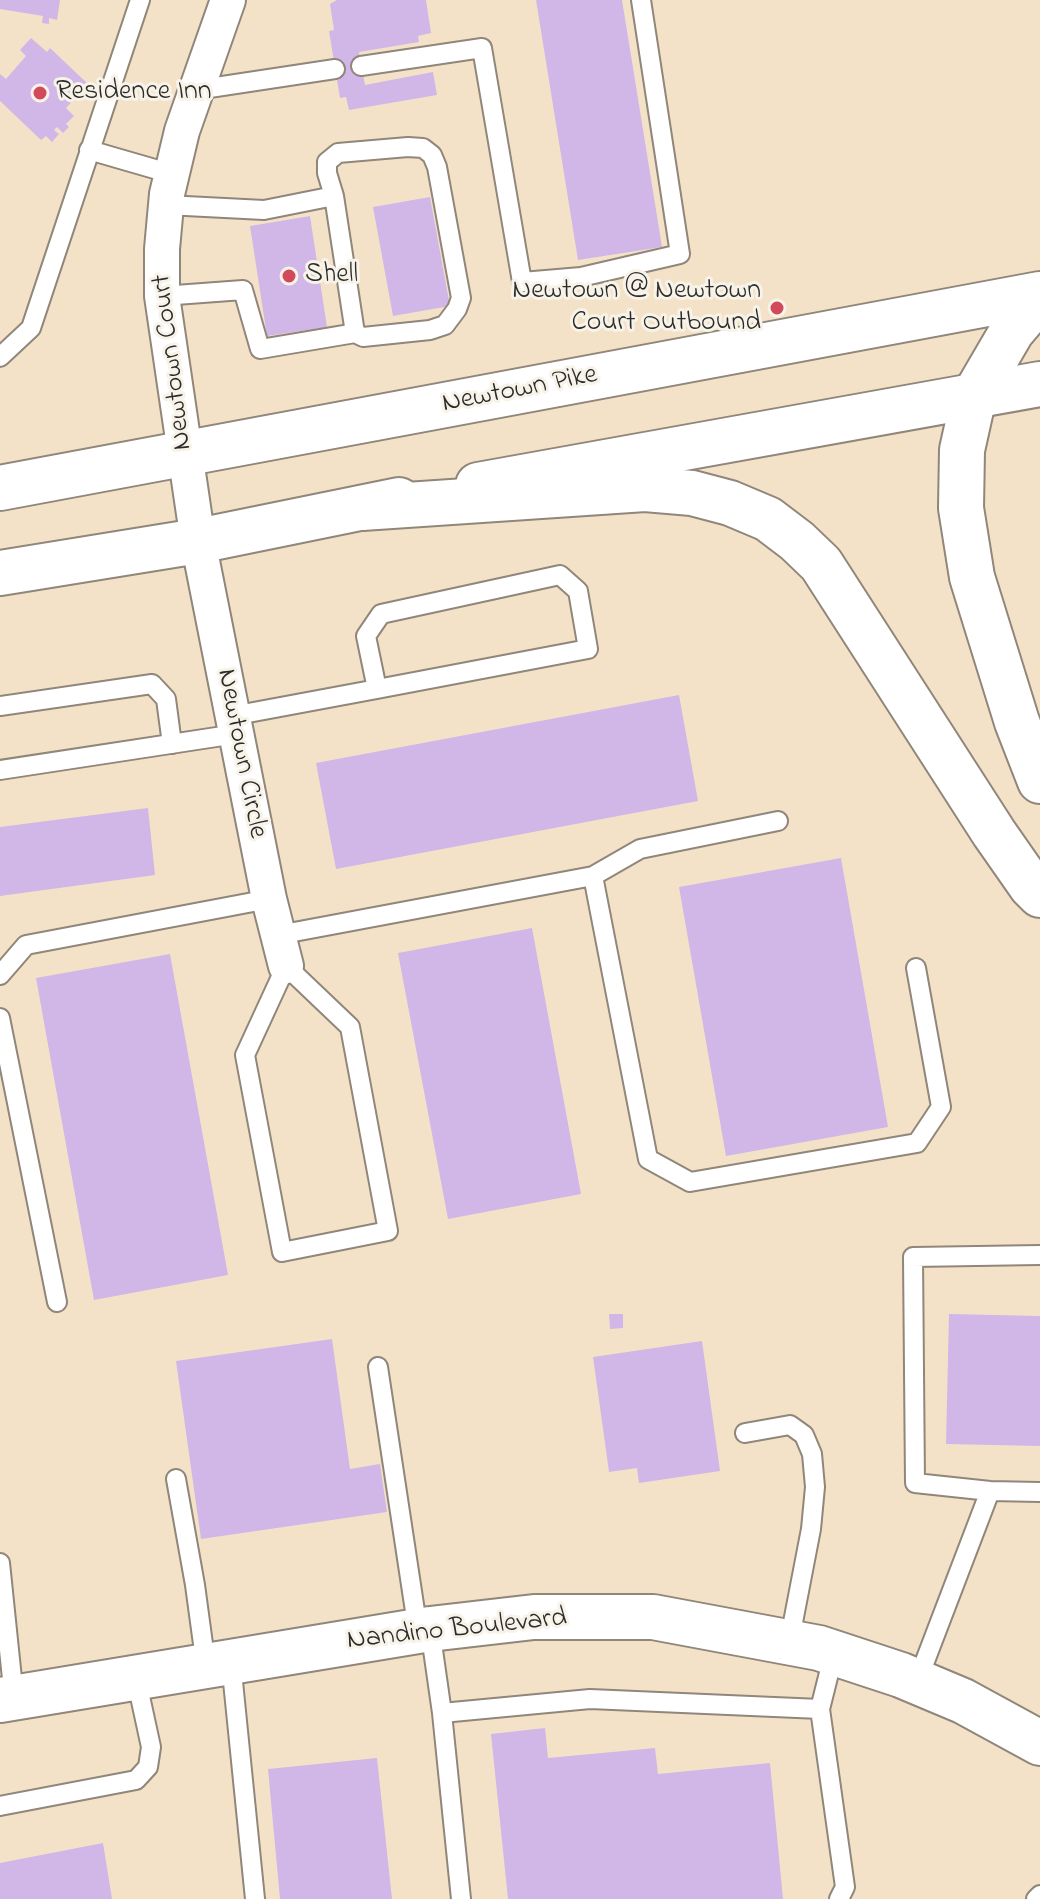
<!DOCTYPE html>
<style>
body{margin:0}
canvas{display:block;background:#f4e2c8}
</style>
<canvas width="1040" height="1899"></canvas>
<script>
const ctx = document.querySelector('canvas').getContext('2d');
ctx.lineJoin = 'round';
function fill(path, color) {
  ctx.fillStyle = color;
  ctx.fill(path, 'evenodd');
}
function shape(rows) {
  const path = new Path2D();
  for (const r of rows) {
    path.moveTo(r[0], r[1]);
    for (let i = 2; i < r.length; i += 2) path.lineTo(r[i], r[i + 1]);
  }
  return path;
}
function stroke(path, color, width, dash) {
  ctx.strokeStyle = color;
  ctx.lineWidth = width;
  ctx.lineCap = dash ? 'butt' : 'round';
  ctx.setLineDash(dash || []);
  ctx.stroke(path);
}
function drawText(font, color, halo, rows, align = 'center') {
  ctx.font = font + ' "Indie Flower",sans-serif';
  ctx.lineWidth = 6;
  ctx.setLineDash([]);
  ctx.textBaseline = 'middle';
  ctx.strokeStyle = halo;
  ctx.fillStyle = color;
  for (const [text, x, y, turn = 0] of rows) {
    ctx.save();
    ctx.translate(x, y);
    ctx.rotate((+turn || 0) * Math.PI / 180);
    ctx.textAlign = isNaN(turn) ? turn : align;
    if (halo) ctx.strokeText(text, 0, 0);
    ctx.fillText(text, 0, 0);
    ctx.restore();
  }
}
fill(shape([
 [0,0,60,0,57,20,49,18,49,24,42,23,43,16,0,9],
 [337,0,426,0,431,33,418,36,419,42,359,52,365,85,433,72,437,95,349,110,346,97,340,98,329,31,334,30,330,4],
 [536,0,622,0,662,247,578,260],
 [31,38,47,52,50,48,88,84,66,108,74,116,66,124,69,127,63,133,57,127,54,130,59,134,52,142,46,136,41,140,0,101,0,74,6,79,26,56,20,50],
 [430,197,450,306,393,316,373,207],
 [310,216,327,327,267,336,250,226],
 [679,695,698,801,336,869,316,763],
 [148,808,155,875,0,896,0,827],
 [841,858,888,1127,726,1156,679,887],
 [532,928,581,1194,448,1219,398,953],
 [170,954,228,1275,94,1300,36,978],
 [609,1314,623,1314,623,1328,610,1329],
 [949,1314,1040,1316,1040,1446,946,1444],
 [332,1339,350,1469,380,1464,387,1512,201,1539,176,1361],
 [702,1341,720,1471,639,1483,637,1468,609,1472,593,1357],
 [545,1728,548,1758,655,1748,658,1774,770,1763,783,1899,508,1899,491,1734],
 [377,1758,392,1899,280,1899,268,1769],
 [103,1843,112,1899,0,1899,0,1863]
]), '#d1b7e7');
const service = shape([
 [361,66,482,48,522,282,581,277,680,254,641,0],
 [196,90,335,69],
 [89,150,172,174],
 [334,196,327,173,327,162,338,153,408,147,423,148,432,155,437,167,461,298,457,309,445,325,430,330,363,337,355,333],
 [162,296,243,290,260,349,355,333,334,196,264,210,166,205],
 [0,357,31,328,140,0],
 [0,706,152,684,166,699,172,744],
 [232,716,377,689,588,649,578,591,560,575,381,614,366,636,377,689],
 [0,770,236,734],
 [593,876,648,1159,690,1182,917,1143,941,1107,916,968],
 [278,935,593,876,640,849,778,821],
 [286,966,350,1027,388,1231,282,1252,245,1055,286,966],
 [0,975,26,945,269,899],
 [0,1018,57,1302],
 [1040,1255,913,1257,915,1483,990,1491,1040,1492],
 [378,1367,418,1631],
 [745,1433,790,1425,804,1435,812,1454,815,1487,811,1529,789,1643],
 [176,1479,195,1585,206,1666],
 [0,1563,14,1698],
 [430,1629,442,1713,461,1899],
 [834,1653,820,1709,845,1887,839,1899],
 [231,1662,255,1899],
 [917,1682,990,1491],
 [442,1713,590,1699,820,1709],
 [0,1806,136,1780,148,1767,151,1747,136,1678],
 [1036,1899,1040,1895]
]);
const minor = shape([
 [228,0,182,131,167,194,162,249,162,296,198,541,269,899,286,966]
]);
const tertiary = shape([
 [0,1700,430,1629,534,1617,653,1617,819,1648,901,1675,963,1701,1040,1743]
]);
const trunk = shape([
 [478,485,1040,384],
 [0,488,1040,294],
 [0,573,198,541,399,500]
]);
const motorway = shape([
 [1040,298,1012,331,974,396,962,450,961,508,972,577,1017,722,1040,781],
 [362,508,645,489,692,493,730,503,768,519,797,541,821,564,994,833,1031,886,1040,895]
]);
stroke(service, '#90867a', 22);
stroke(minor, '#90867a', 38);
stroke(tertiary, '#90867a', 48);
stroke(trunk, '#90867a', 48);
stroke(motorway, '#90867a', 48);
stroke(service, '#fff', 18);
stroke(minor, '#fff', 34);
stroke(tertiary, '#fff', 44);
stroke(trunk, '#fff', 44);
stroke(motorway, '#fff', 44);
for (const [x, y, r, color] of [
 [40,93,8,"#d1495b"],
 [289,276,8,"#d1495b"],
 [777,308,8,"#d1495b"]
]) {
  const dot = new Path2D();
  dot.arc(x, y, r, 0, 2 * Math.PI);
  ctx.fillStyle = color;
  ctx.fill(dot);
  stroke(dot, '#f7f3e8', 3);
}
drawText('28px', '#2b2b2b', '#f7f3e8', [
 ["Residence Inn",56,93],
 ["Shell",305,276],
 ["Newtown @ Newtown",761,292,"right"],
 ["Court Outbound",761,324,"right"]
], 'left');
drawText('28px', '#2b2b2b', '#f7f3e8', [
 ["Newtown Court",174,362,-97],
 ["Newtown Pike",520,391,-11],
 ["Newtown Circle",240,754,79],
 ["Nandino Boulevard",457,1631,-6]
]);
</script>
